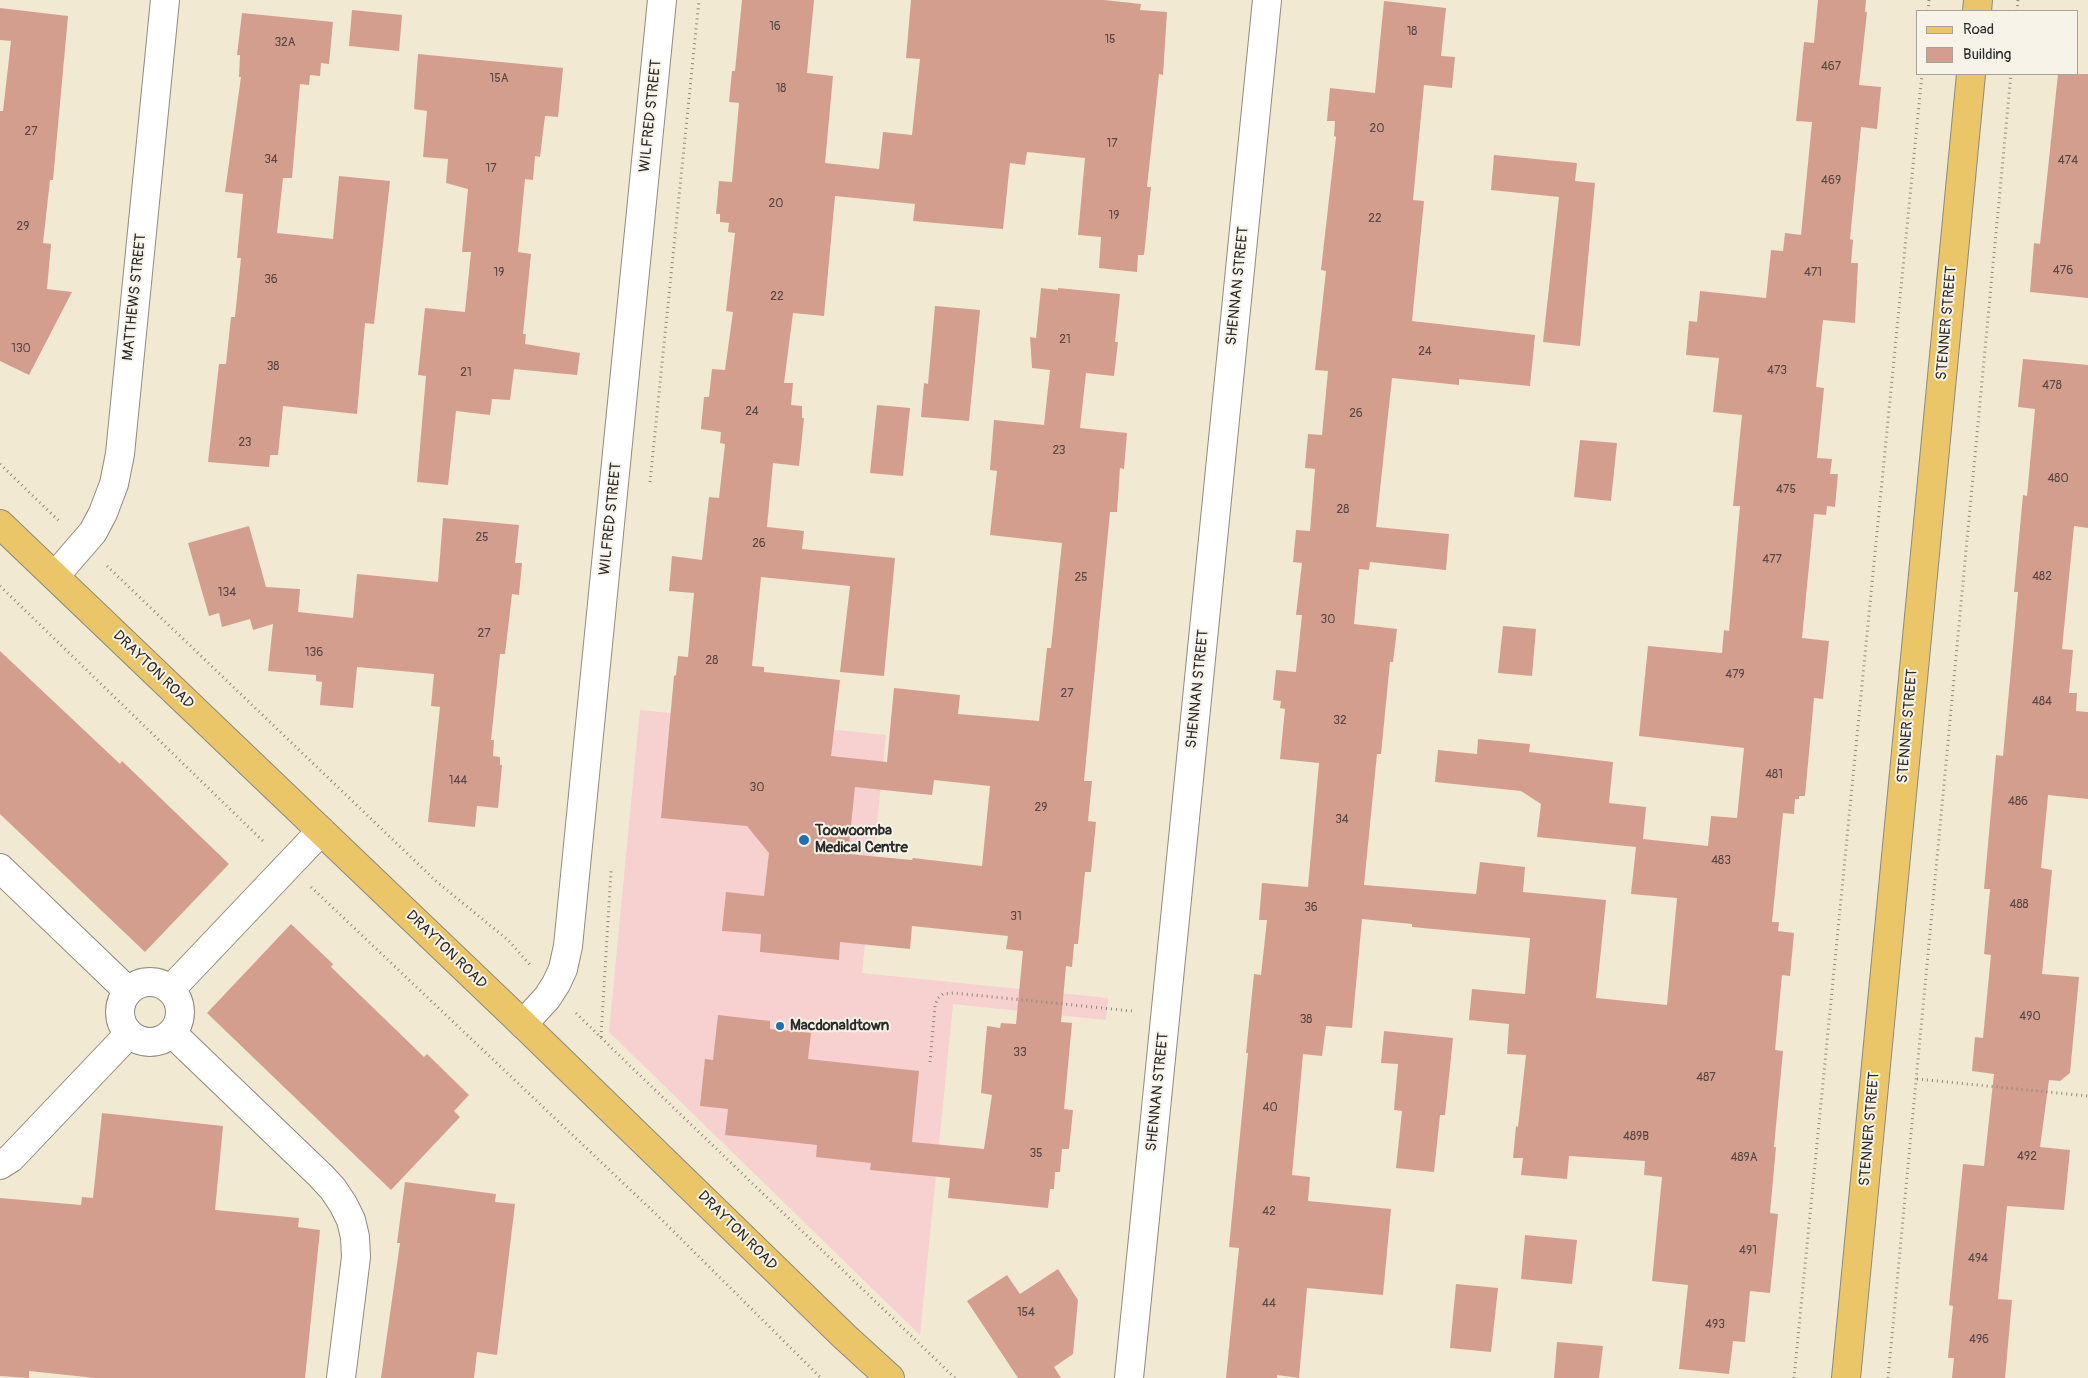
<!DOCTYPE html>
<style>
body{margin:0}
#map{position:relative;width:2088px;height:1378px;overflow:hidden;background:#f2e9d2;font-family:Pangolin,sans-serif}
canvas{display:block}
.legend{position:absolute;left:1916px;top:10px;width:162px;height:65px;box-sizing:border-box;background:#f7f3e8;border:1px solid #a5a39c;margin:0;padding:6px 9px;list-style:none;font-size:15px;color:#2b2b2b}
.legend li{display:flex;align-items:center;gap:10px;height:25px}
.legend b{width:25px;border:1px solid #a5a39c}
</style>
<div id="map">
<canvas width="2088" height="1378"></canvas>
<ul class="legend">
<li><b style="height:6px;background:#ebc669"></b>Road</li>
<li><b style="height:14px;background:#d49e8f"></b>Building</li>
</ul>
</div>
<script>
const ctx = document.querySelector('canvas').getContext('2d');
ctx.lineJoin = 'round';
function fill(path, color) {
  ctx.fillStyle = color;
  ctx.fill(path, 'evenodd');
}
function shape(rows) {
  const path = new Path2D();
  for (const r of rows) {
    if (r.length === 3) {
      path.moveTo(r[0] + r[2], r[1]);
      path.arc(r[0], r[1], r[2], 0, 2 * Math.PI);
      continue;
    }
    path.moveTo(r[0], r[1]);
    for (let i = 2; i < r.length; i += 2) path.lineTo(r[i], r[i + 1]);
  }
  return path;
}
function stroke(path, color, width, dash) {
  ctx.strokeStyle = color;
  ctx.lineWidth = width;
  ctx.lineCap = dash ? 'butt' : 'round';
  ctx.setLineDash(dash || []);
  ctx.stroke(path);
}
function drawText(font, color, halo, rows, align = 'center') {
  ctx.font = font + ' Pangolin,sans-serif';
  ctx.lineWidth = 4;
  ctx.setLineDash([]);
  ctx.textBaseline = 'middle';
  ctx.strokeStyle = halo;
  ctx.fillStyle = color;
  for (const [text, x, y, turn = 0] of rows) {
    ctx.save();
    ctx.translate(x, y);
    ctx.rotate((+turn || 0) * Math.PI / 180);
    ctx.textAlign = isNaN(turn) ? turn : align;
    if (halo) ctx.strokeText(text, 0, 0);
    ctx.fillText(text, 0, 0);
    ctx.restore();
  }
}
fill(shape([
 [640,710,886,735,862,973,1108,998,1106,1020,953,1004,920,1335,609,1032]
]), '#f7d0d0');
fill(shape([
 [742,0,814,0,807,73,833,76,825,163,879,169,883,132,912,135,920,59,906,58,911,0,1104,0,1141,4,1140,10,1167,12,1163,75,1159,74,1147,187,1151,187,1144,255,1138,255,1137,272,1099,268,1101,237,1078,235,1085,158,1027,152,1025,165,1010,163,1003,229,913,221,915,204,835,196,824,316,793,313,784,383,793,383,791,405,802,406,802,418,804,418,799,466,773,463,767,527,804,531,802,549,895,558,884,676,840,672,850,586,761,577,752,666,764,667,764,672,840,680,831,756,887,762,894,688,960,695,958,714,1039,721,1047,648,1051,648,1062,543,990,535,997,471,990,470,994,420,1044,425,1050,370,1032,368,1030,337,1036,338,1041,288,1058,290,1058,288,1120,294,1115,342,1118,342,1114,376,1086,373,1080,428,1127,433,1124,469,1120,468,1117,512,1110,512,1084,781,1092,781,1088,821,1096,822,1091,872,1085,872,1078,944,1074,944,1072,967,1066,966,1061,1022,1072,1023,1064,1109,1073,1110,1069,1149,1062,1149,1060,1172,1055,1172,1054,1189,1050,1189,1048,1208,948,1198,950,1178,870,1170,871,1163,816,1157,817,1145,725,1135,728,1109,700,1106,705,1059,713,1060,718,1015,770,1021,770,1029,811,1033,808,1059,919,1071,912,1142,984,1149,992,1095,981,1093,987,1026,1000,1028,1001,1023,1016,1024,1023,951,1006,949,1008,936,912,926,910,949,840,942,839,960,760,952,761,934,722,931,726,892,764,896,769,853,747,826,661,818,674,676,676,675,678,656,688,657,694,593,669,591,672,556,702,560,709,497,719,498,725,444,720,443,721,432,701,429,704,397,709,397,712,369,725,370,733,312,726,311,735,233,728,232,729,223,720,222,720,214,716,214,719,181,732,182,739,103,729,102,732,71,735,71],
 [934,780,990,786,982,866,913,858,912,860,848,854,855,787,932,795],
 [1818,0,1866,0,1865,12,1867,12,1859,85,1881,87,1877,129,1861,127,1850,239,1853,240,1851,263,1858,263,1855,323,1823,320,1816,387,1824,388,1817,458,1832,459,1830,474,1838,474,1835,507,1827,506,1826,515,1814,514,1802,638,1829,641,1823,699,1814,698,1805,796,1799,796,1799,799,1795,799,1794,814,1783,813,1772,922,1779,922,1778,931,1794,933,1790,976,1782,975,1775,1050,1783,1051,1774,1147,1776,1147,1770,1213,1778,1214,1770,1293,1750,1291,1745,1342,1733,1341,1729,1374,1679,1369,1688,1285,1652,1281,1662,1177,1644,1175,1645,1161,1569,1156,1567,1179,1521,1175,1523,1158,1513,1158,1516,1126,1518,1127,1526,1055,1507,1054,1509,1024,1469,1020,1472,989,1525,994,1530,938,1412,927,1412,924,1362,919,1352,1028,1326,1026,1322,1056,1303,1054,1292,1175,1310,1177,1308,1201,1391,1209,1383,1295,1307,1288,1299,1378,1277,1375,1277,1378,1226,1378,1239,1248,1229,1247,1248,1053,1246,1053,1254,974,1261,975,1267,920,1259,920,1262,883,1308,887,1319,763,1280,759,1285,709,1280,708,1281,701,1273,700,1276,670,1296,672,1302,615,1296,615,1302,563,1293,562,1296,530,1310,531,1315,469,1305,468,1308,434,1322,435,1328,371,1315,370,1326,271,1321,270,1336,137,1334,136,1335,121,1327,121,1330,88,1375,93,1384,1,1446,8,1441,56,1455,57,1452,88,1424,85,1413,200,1424,201,1412,321,1535,335,1530,386,1459,379,1459,385,1392,378,1376,527,1449,534,1446,570,1370,562,1369,570,1359,569,1354,624,1397,629,1393,662,1390,662,1381,754,1377,754,1364,885,1476,894,1480,862,1525,867,1523,892,1606,900,1596,998,1667,1005,1677,898,1631,894,1636,847,1537,837,1541,804,1521,791,1435,782,1438,750,1477,754,1478,739,1530,744,1529,752,1613,762,1609,803,1646,807,1643,839,1708,846,1711,816,1737,818,1744,748,1639,736,1648,646,1722,653,1724,630,1729,631,1740,506,1733,506,1742,415,1713,412,1719,358,1686,355,1689,321,1697,322,1700,291,1766,298,1771,250,1783,251,1785,233,1801,235,1812,122,1796,121,1804,42,1814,43],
 [0,8,68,16,53,180,50,180,43,243,51,244,47,289,72,292,29,375,0,361,0,111,3,111,11,41,0,40],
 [352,10,402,15,399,51,349,46],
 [242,13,333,22,329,64,321,63,320,76,310,75,309,85,300,84,292,178,283,178,277,233,333,239,339,176,390,181,374,324,365,323,357,414,283,406,278,455,270,455,269,467,208,462,219,364,226,364,231,317,235,317,241,258,237,258,243,194,225,192,241,77,239,77,240,55,237,55],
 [418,54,563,68,558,117,545,116,540,157,535,156,533,180,525,179,518,252,531,254,523,334,526,334,525,344,580,353,577,375,514,369,510,400,492,399,490,415,456,411,448,485,417,482,426,376,418,375,425,308,465,312,471,252,462,252,468,189,446,183,448,159,423,157,427,111,414,109],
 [2058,74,2088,74,2088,298,2030,292,2034,243,2040,244],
 [1494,155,1577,163,1575,181,1595,183,1580,346,1543,342,1559,197,1491,190],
 [935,306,980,310,969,421,921,417,924,383,928,384],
 [2023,359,2088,365,2088,528,2074,526,2062,649,2073,650,2069,693,2077,693,2076,711,2088,712,2088,799,2048,795,2041,868,2052,870,2042,974,2079,977,2070,1073,2060,1081,2049,1080,2040,1147,2070,1150,2064,1210,2007,1206,1998,1299,2012,1300,2005,1378,1952,1378,1954,1358,1948,1358,1953,1306,1949,1305,1963,1164,1984,1166,1994,1074,1972,1071,1975,1037,1983,1038,1991,955,1984,954,1990,889,1984,889,1996,755,2003,756,2018,592,2014,592,2023,495,2027,496,2035,409,2018,407],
 [877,405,910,408,903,476,870,473],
 [1580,440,1617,443,1611,501,1574,497],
 [443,518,519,525,515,563,522,563,519,595,512,594,505,654,500,654,491,740,494,740,493,756,500,757,500,765,502,765,498,808,477,806,475,827,428,822,440,707,431,706,434,674,357,667,353,708,320,705,322,682,316,681,316,675,268,671,273,624,253,630,250,619,222,627,219,613,209,616,188,543,249,526,266,587,300,589,298,612,353,618,357,574,438,582],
 [1503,626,1536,629,1532,676,1498,673],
 [0,651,120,764,122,761,229,864,145,952,0,814],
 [291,924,333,964,331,967,424,1057,427,1054,469,1095,454,1111,460,1117,391,1190,207,1013],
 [1384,1031,1453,1038,1445,1115,1440,1115,1434,1172,1396,1168,1402,1111,1394,1110,1398,1064,1381,1063],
 [102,1113,223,1126,215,1210,299,1218,298,1227,320,1230,305,1378,95,1378,29,1371,29,1378,0,1376,0,1198,81,1205,82,1197,93,1198],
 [405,1182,496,1194,495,1202,515,1204,497,1355,477,1352,474,1378,381,1378,400,1243,397,1243],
 [1525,1235,1577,1240,1572,1284,1521,1279],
 [1058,1269,1078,1300,1073,1354,1054,1367,1061,1378,1018,1378,967,1301,1007,1275,1020,1294],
 [1456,1284,1498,1288,1491,1352,1450,1348],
 [1557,1342,1603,1346,1599,1378,1554,1378]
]), '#d49e8f');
const minor = shape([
 [55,576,93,532,103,513,114,484,120,454,165,0],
 [0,868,127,990],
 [150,1012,30],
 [171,989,321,831],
 [523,1024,547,998,556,984,563,969,568,946,662,0],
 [172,1033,321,1176,333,1189,343,1204,351,1220,355,1237,356,1257,341,1378],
 [0,1165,11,1158,129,1034],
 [1129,1378,1267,0]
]);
const major = shape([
 [1977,11,1978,0],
 [0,524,523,1024,845,1337,890,1378],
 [1846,1378,1971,74]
]);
stroke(minor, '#8e8a7e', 30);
stroke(major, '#8e8a7e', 30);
stroke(shape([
 [1928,11,1929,0],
 [2017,11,2018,0],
 [0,464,59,521],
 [650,482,699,0],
 [107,566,437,882,508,940,530,965],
 [0,586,265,843],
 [311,887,658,1216,821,1378],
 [576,1013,626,1062,955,1378],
 [601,1037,611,871],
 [930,1062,935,1006,938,998,943,994,954,993,1132,1011],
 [1917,1079,2088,1096],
 [1794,1378,1922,74],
 [1888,1378,2011,74]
]), '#8e8a7e', 3, [1, 4]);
stroke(minor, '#fff', 28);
stroke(major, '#ebc669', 28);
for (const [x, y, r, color] of [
 [804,840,6,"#1f6fb2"],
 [780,1026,5,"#1f6fb2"]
]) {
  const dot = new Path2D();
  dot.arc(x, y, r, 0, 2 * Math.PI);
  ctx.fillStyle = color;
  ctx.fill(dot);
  stroke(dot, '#f7f3e8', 2);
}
drawText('12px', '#554844', null, [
 ["16",775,27],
 ["18",1412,32],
 ["15",1110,40],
 ["32A",285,43],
 ["467",1831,67],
 ["15A",499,79],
 ["18",781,89],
 ["20",1377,129],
 ["27",31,132],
 ["17",1112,144],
 ["34",271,160],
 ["474",2068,161],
 ["17",491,169],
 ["469",1831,181],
 ["20",776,204],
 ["19",1114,216],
 ["22",1375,219],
 ["29",23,227],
 ["476",2063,271],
 ["19",499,273],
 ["471",1813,273],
 ["36",271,280],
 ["22",777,297],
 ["21",1065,340],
 ["130",21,349],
 ["24",1425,352],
 ["38",273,367],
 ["473",1777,371],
 ["21",466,373],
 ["478",2052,386],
 ["24",752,412],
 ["26",1356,414],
 ["23",245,443],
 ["23",1059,451],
 ["480",2058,479],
 ["475",1786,490],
 ["28",1343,510],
 ["25",482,538],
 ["26",759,544],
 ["477",1772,560],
 ["482",2042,577],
 ["25",1081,578],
 ["134",227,593],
 ["30",1328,620],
 ["27",484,634],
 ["136",314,653],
 ["28",712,661],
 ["479",1735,675],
 ["27",1067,694],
 ["484",2042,702],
 ["32",1340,721],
 ["481",1774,775],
 ["144",458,781],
 ["30",757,788],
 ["486",2018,802],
 ["29",1041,808],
 ["34",1342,820],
 ["483",1721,861],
 ["488",2019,905],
 ["36",1311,908],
 ["31",1016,917],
 ["490",2030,1017],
 ["38",1306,1020],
 ["33",1020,1053],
 ["487",1706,1078],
 ["40",1270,1108],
 ["489B",1636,1137],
 ["35",1036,1154],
 ["492",2027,1157],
 ["489A",1744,1158],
 ["42",1269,1212],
 ["491",1748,1251],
 ["494",1978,1259],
 ["44",1269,1304],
 ["154",1026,1313],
 ["493",1715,1325],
 ["496",1979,1340]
]);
drawText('15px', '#2b2b2b', '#f7f3e8', [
 ["WILFRED STREET",651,116,-84],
 ["SHENNAN STREET",1238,286,-84],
 ["MATTHEWS STREET",135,297,-84],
 ["STENNER STREET",1947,323,-85],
 ["WILFRED STREET",611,519,-84],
 ["DRAYTON ROAD",153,670,44],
 ["SHENNAN STREET",1198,689,-84],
 ["STENNER STREET",1908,726,-85],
 ["DRAYTON ROAD",446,950,44],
 ["SHENNAN STREET",1158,1092,-84],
 ["STENNER STREET",1870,1129,-85],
 ["DRAYTON ROAD",737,1231,45]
]);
drawText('bold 15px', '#2b2b2b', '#f7f3e8', [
 ["Toowoomba",815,831],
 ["Medical Centre",815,848],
 ["Macdonaldtown",790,1026]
], 'left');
</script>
